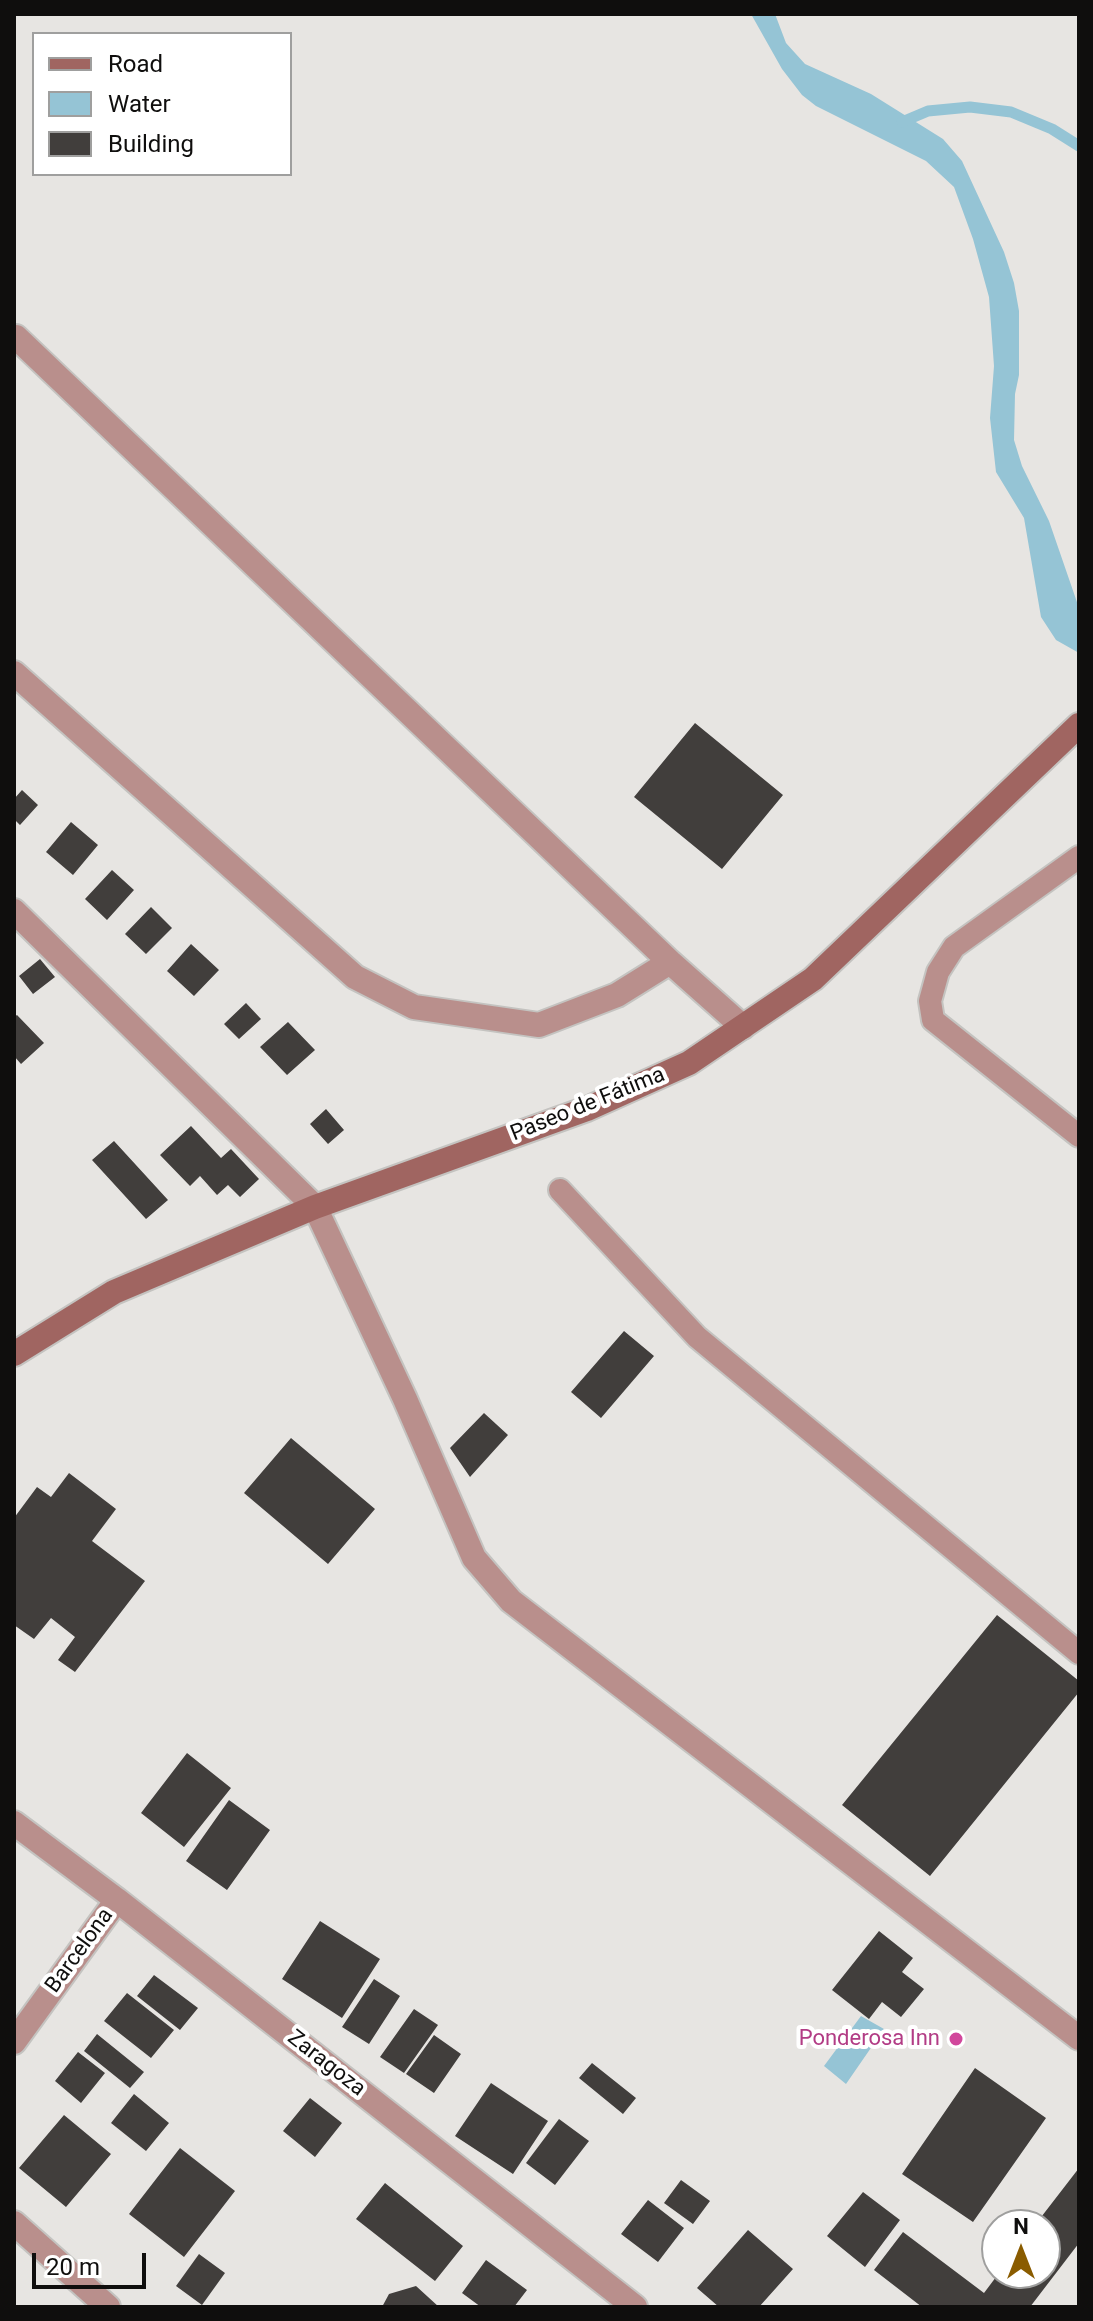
<!DOCTYPE html>
<meta charset="utf-8">
<style>
body{margin:0}
#map{position:relative;width:1093px;height:2321px;overflow:hidden;background:#e7e5e2;font-family:Roboto,sans-serif}
canvas{display:block}
.frame{position:absolute;inset:0;border:16px solid #0f0e0d;pointer-events:none}
.legend{position:absolute;left:32px;top:32px;width:260px;height:144px;box-sizing:border-box;background:#fff;border:2px solid #9f9f9e;margin:0;padding:10px 14px;list-style:none;font-size:24px;color:#0f0e0d}
.legend li{display:flex;align-items:center;gap:16px;height:40px}
.legend b{width:40px;border:2px solid #9f9f9e}
.north{position:absolute;left:981px;top:2209px;width:80px;height:80px;box-sizing:border-box;background:#fff;border:2px solid #9f9f9e;border-radius:50%;rotate:0deg;font-size:22px;font-weight:700;line-height:32px;text-align:center;color:#0f0e0d}
.north::after{content:'';display:block;margin:auto;width:28px;height:36px;background:#8a5c00;clip-path:polygon(50% 0,100% 100%,50% 72%,0 100%)}
.scale{position:absolute;left:32px;top:2253px;width:114px;height:36px;box-sizing:border-box;border:4px solid #0f0e0d;border-top:0;padding-left:10px;font-size:24px;line-height:28px;white-space:nowrap;color:#0f0e0d;-webkit-text-stroke:6px #fff;paint-order:stroke}
</style>
<div id="map">
<canvas width="1093" height="2321"></canvas>
<div class="frame"></div>
<ul class="legend">
<li><b style="height:10px;background:#a06561"></b>Road</li>
<li><b style="height:22px;background:#95c4d5"></b>Water</li>
<li><b style="height:22px;background:#413e3c"></b>Building</li>
</ul>
<div class="north">N</div>
<div class="scale">20 m</div>
</div>
<script>
const ctx = document.querySelector('canvas').getContext('2d');
ctx.lineJoin = 'round';
function fill(path, color) {
  ctx.fillStyle = color;
  ctx.fill(path, 'evenodd');
}
function shape(rows) {
  const path = new Path2D();
  for (const r of rows) {
    path.moveTo(r[0], r[1]);
    for (let i = 2; i < r.length; i += 2) path.lineTo(r[i], r[i + 1]);
  }
  return path;
}
function stroke(path, color, width, dash) {
  ctx.strokeStyle = color;
  ctx.lineWidth = width;
  ctx.lineCap = dash ? 'butt' : 'round';
  ctx.setLineDash(dash || []);
  ctx.stroke(path);
}
function drawText(font, color, halo, rows, align = 'center') {
  ctx.font = font + ' Roboto,sans-serif';
  ctx.lineWidth = 8;
  ctx.setLineDash([]);
  ctx.textBaseline = 'middle';
  ctx.strokeStyle = halo;
  ctx.fillStyle = color;
  for (const [text, x, y, turn = 0] of rows) {
    ctx.save();
    ctx.translate(x, y);
    ctx.rotate((+turn || 0) * Math.PI / 180);
    ctx.textAlign = isNaN(turn) ? turn : align;
    if (halo) ctx.strokeText(text, 0, 0);
    ctx.fillText(text, 0, 0);
    ctx.restore();
  }
}
fill(shape([
 [751,14,775,14,786,43,805,64,871,94,943,139,962,161,1004,252,1014,283,1019,311,1019,375,1015,394,1014,440,1022,466,1049,521,1079,608,1079,653,1056,640,1041,617,1024,518,996,472,990,418,994,366,989,297,973,239,954,187,926,161,816,106,802,95,782,69],
 [861,2016,884,2029,846,2084,824,2066]
]), '#95c4d5');
stroke(shape([
 [902,122,928,111,970,107,1011,112,1052,129,1079,146]
]), '#95c4d5', 11);
fill(shape([
 [695,723,783,795,722,869,634,797],
 [22,790,38,805,20,825,14,819,14,799],
 [71,822,98,845,73,875,46,852],
 [112,870,134,890,107,920,85,899],
 [151,907,172,928,146,954,125,934],
 [191,944,219,970,194,996,167,971],
 [40,959,55,977,33,994,19,976],
 [246,1003,261,1019,239,1039,224,1024],
 [17,1015,44,1043,21,1064,14,1056,14,1017],
 [288,1022,315,1050,287,1075,260,1047],
 [326,1109,344,1130,328,1144,310,1124],
 [191,1126,221,1158,231,1149,259,1179,240,1197,228,1185,217,1195,200,1176,190,1186,160,1155],
 [114,1141,168,1200,146,1219,92,1160],
 [624,1331,654,1356,601,1418,571,1392],
 [484,1413,508,1435,470,1477,450,1448],
 [291,1438,375,1509,328,1564,244,1493],
 [69,1473,116,1509,92,1541,145,1581,75,1672,58,1660,75,1637,51,1618,34,1639,14,1625,14,1518,37,1487,51,1497],
 [997,1615,1079,1681,1079,1692,930,1876,842,1805],
 [187,1753,231,1788,184,1847,141,1813],
 [229,1800,270,1830,227,1890,186,1861],
 [320,1921,380,1959,342,2018,282,1979],
 [879,1931,913,1958,902,1972,924,1989,901,2017,882,2002,869,2019,832,1990],
 [154,1975,198,2008,180,2030,137,1996],
 [374,1979,400,1996,369,2044,342,2027],
 [127,1993,174,2030,151,2058,104,2021],
 [414,2009,438,2025,404,2073,380,2057],
 [97,2034,144,2072,130,2088,84,2051],
 [434,2035,461,2054,434,2093,406,2074],
 [78,2052,105,2073,81,2103,55,2081],
 [592,2063,636,2098,623,2114,579,2078],
 [975,2068,1046,2118,973,2222,902,2174],
 [491,2083,548,2121,513,2174,455,2136],
 [134,2094,169,2123,146,2151,111,2123],
 [310,2098,342,2123,315,2157,283,2131],
 [64,2115,111,2154,66,2207,19,2168],
 [559,2119,589,2141,555,2185,526,2163],
 [180,2148,235,2191,184,2257,129,2214],
 [1079,2168,1079,2243,1030,2307,922,2307,874,2270,903,2232,984,2293,999,2273,1045,2273,1045,2225,1035,2225],
 [681,2180,710,2201,693,2224,664,2203],
 [385,2183,463,2246,435,2281,356,2219],
 [863,2192,900,2220,865,2267,827,2236],
 [648,2200,684,2228,658,2262,621,2234],
 [748,2230,793,2269,759,2307,719,2307,697,2288],
 [199,2254,225,2273,202,2305,176,2286],
 [486,2260,527,2290,514,2307,481,2307,462,2293],
 [416,2286,439,2307,382,2307,389,2294]
]), '#413e3c');
const lane = shape([
 [1079,857,954,947,938,972,930,1001,933,1020,1079,1136],
 [560,1190,697,1337,1079,1653]
]);
const street = shape([
 [16,337,670,962,743,1027],
 [14,673,355,977,414,1007,539,1025,617,995,670,962],
 [14,911,315,1207,405,1399,474,1558,511,1601,1079,2038],
 [14,1823,117,1900,635,2307],
 [14,2042,117,1900],
 [14,2223,108,2307]
]);
const secondary = shape([
 [14,1354,114,1292,315,1207,587,1109,689,1063,813,979,1079,725]
]);
stroke(lane, '#c4c3c0', 26);
stroke(street, '#c4c3c0', 28);
stroke(secondary, '#c4c3c0', 28);
stroke(lane, '#b98f8c', 22);
stroke(street, '#b98f8c', 24);
stroke(secondary, '#a06561', 24);
for (const [x, y, r, color] of [
 [956,2039,8,"#d1479c"]
]) {
  const dot = new Path2D();
  dot.arc(x, y, r, 0, 2 * Math.PI);
  ctx.fillStyle = color;
  ctx.fill(dot);
  stroke(dot, '#fff', 3);
}
drawText('22px', '#0f0e0d', '#fff', [
 ["Paseo de Fátima",588,1105,-22],
 ["Barcelona",80,1951,-54],
 ["Zaragoza",326,2064,38]
]);
drawText('22px', '#b23c85', '#fff', [
 ["Ponderosa Inn",940,2039]
], 'right');
</script>
